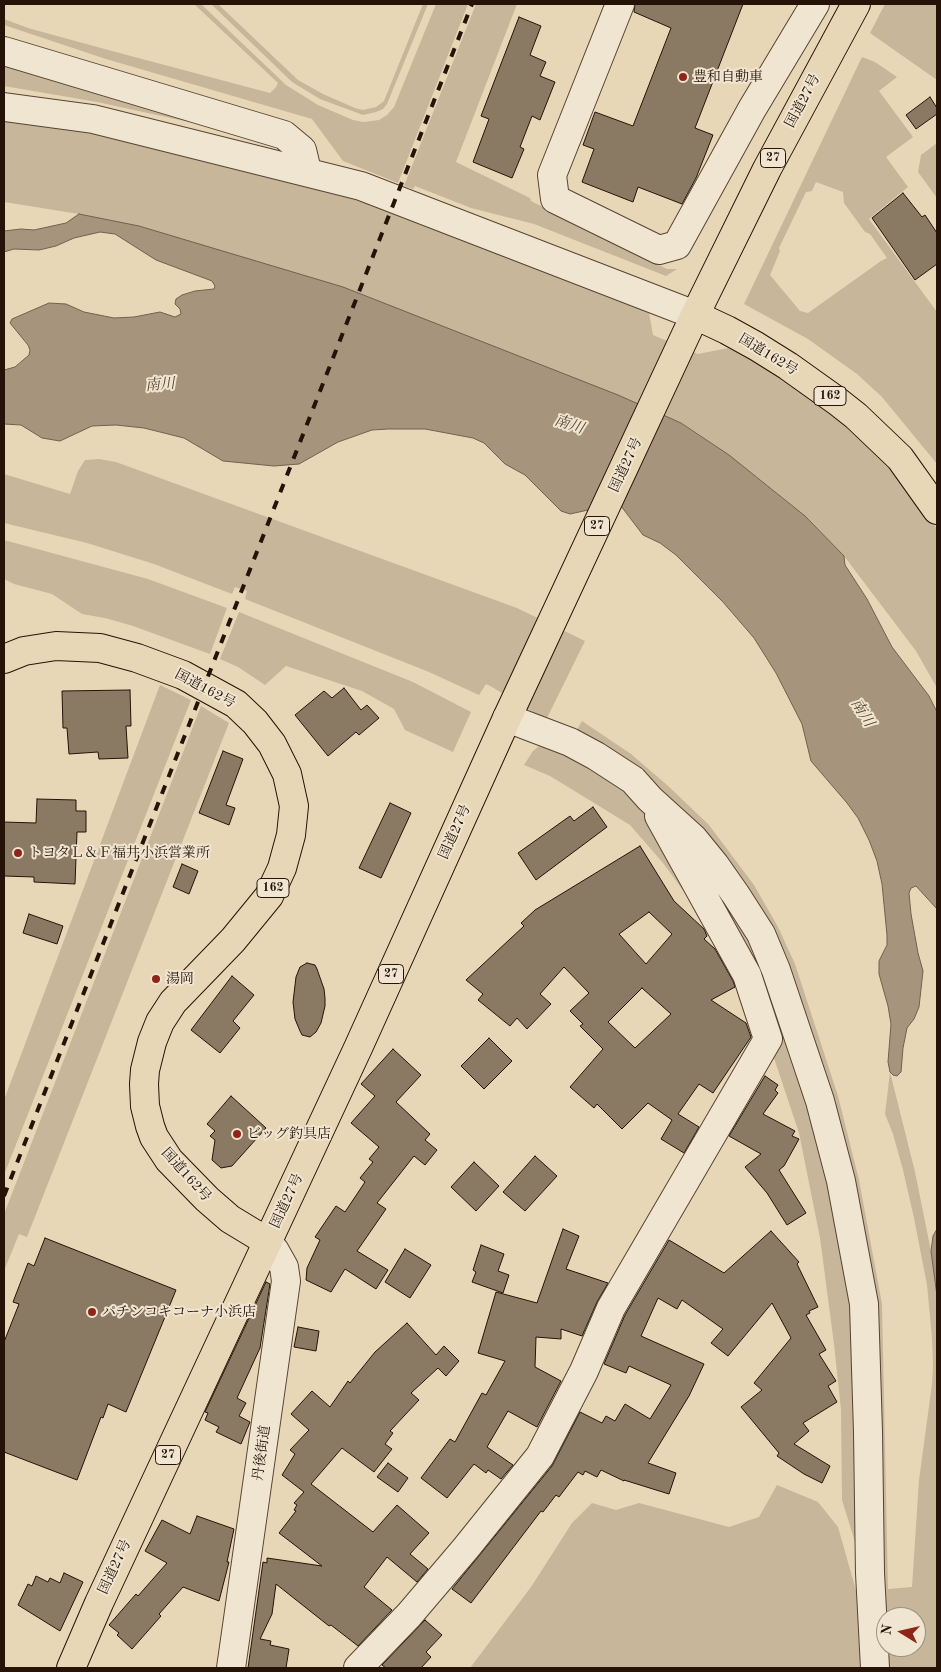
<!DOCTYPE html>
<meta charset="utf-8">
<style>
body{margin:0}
#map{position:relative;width:941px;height:1672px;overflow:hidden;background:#e8d7b7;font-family:"Old Standard TT",serif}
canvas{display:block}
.frame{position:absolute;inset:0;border:5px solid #251308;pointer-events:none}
.north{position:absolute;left:876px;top:1607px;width:50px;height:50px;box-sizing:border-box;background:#f0e5d0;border:1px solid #9f9180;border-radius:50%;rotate:279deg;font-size:14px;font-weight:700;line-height:20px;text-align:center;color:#251308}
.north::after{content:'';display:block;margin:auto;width:18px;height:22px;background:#8f2418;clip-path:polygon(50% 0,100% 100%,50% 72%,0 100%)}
</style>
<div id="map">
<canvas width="941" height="1672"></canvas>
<div class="frame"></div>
<div class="north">N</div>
</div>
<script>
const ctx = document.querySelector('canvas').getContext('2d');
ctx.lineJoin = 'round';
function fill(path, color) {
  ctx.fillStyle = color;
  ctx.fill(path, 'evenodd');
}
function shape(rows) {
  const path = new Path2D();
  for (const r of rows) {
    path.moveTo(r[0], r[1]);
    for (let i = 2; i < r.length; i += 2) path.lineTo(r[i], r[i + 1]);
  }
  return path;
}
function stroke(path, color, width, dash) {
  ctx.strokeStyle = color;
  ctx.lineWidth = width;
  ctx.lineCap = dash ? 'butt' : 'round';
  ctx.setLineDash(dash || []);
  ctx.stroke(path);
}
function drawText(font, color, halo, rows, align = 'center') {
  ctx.font = font + ' "Old Standard TT","Noto Serif JP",serif';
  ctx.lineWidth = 4;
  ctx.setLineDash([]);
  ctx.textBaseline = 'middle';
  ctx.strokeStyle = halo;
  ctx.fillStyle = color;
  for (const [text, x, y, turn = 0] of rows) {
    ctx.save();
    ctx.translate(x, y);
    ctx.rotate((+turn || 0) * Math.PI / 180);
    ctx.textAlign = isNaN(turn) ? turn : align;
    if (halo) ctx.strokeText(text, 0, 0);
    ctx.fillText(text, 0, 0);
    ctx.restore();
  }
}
fill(shape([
 [194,4,201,4,286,85,318,105,353,120,364,122,379,120,387,115,394,107,436,4,468,4,398,183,343,161,312,119,106,59,4,25,4,19,28,28,112,51,270,93,276,87,278,83],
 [211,4,218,4,298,80,323,94,355,108,363,110,376,107,384,101,423,4,428,4,387,104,383,109,376,112,363,115,320,99,292,82],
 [476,4,517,4,456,162,530,198,531,201,667,269,677,269,666,276,534,224,471,208,415,186,413,189,404,186],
 [885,4,935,4,937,7,937,80,870,33],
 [862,57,875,62,897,77,879,91,913,137,886,157,908,187,869,219,937,312,937,464,882,397,857,374,808,339,744,304],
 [816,182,843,192,844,203,865,232,870,234,887,258,881,261,808,313,800,311,770,275,780,251,779,248,806,192,812,191],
 [4,66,190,119,189,122,97,102,4,86],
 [4,118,91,131,357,197,642,309,649,313,653,335,698,354,728,348,749,358,806,395,847,426,891,465,937,529,937,688,916,651,844,556,805,516,757,477,697,433,681,423,139,226,79,214,4,202],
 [937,143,937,198,918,172,921,155],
 [99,459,116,462,517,608,585,641,546,720,492,687,486,684,479,695,429,672,245,599,247,591,235,587,232,594,154,564,87,543,4,523,4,474,70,494,78,471,85,460],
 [4,540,148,579,227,608,210,654,133,626,105,618,82,614,52,594,14,584,4,579],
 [239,612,413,682,471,712,453,752,405,730,394,709,362,691,286,666,265,685,238,667,220,659],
 [160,685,191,700,4,1175,4,1100],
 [201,706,229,723,27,1237,19,1234,4,1271,4,1214],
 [582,721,631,754,667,785,709,825,754,885,778,927,795,964,838,1096,859,1180,882,1304,888,1589,912,1587,919,1480,932,1384,933,1366,932,1338,927,1285,914,1218,903,1170,893,1134,885,1114,890,1072,915,1172,931,1251,937,1296,937,1668,883,1668,871,1303,767,931,574,735],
 [886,1617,916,1617,916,1647,886,1647],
 [539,746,567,749,641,803,719,939,663,863,630,825,550,776,524,765,533,751],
 [686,842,754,938,786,1020,849,1257,863,1568,842,1500,841,1410,834,1344,820,1238,799,1133,771,1049],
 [777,1485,818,1502,838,1527,859,1601,863,1668,470,1668,531,1587,572,1523,592,1503,616,1510,639,1503,729,1527,759,1517]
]), '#c7b699');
const water = shape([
 [79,214,139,226,343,287,618,395,681,423,729,455,805,516,844,556,845,565,867,599,892,647,929,696,937,712,937,909,916,886,911,888,909,893,911,914,918,953,923,971,919,1007,914,1019,907,1028,903,1048,901,1072,897,1076,893,1075,890,1072,888,1062,891,1024,888,1006,879,974,879,961,887,945,887,935,882,884,877,861,869,840,858,818,847,803,811,761,802,724,776,673,754,638,723,602,676,555,660,543,643,535,621,506,615,504,570,514,561,511,525,475,505,464,484,443,473,438,425,429,388,429,372,430,338,442,299,464,274,466,223,461,184,438,144,428,116,425,92,426,60,441,42,438,21,425,4,424,4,370,15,367,29,355,30,350,28,345,10,323,12,319,49,303,66,304,84,312,114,318,134,317,160,312,175,317,181,314,180,309,175,304,176,299,182,295,195,291,214,289,215,286,212,281,156,260,115,234,100,232,74,238,56,246,39,250,14,249,4,252,4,231,21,229,34,230,66,223,79,214],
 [937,1229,937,1296,931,1251,933,1236,937,1229]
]);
fill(water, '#a6947c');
stroke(water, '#72604e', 1);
const building = shape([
 [635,4,743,4,695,128,713,135,696,178,682,204,638,187,633,202,582,182,594,149,583,145,595,112,633,126,671,28,634,12,635,4],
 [519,17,541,26,530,55,546,62,540,76,555,82,540,120,532,116,520,147,524,149,512,178,473,162,489,119,481,116,519,17],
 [930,97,937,108,937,114,916,129,906,115,930,97],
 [903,193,922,217,925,215,937,233,937,264,915,280,872,218,903,193],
 [344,688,361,710,367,705,379,718,359,735,356,732,328,756,295,715,324,691,332,698,344,688],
 [130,690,131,726,126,726,128,758,99,759,98,752,69,754,67,728,63,728,62,691,130,690],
 [223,751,243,759,226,805,235,808,229,825,199,813,223,751],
 [37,799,76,800,76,811,86,811,86,832,77,832,75,884,34,882,34,877,4,876,4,822,36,823,37,799],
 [390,803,411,813,381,878,359,868,390,803],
 [593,807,607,827,536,880,518,853,570,816,574,821,593,807],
 [640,846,674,901,704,929,707,936,704,939,715,949,733,981,735,987,711,1000,746,1023,751,1037,713,1093,699,1084,678,1114,699,1127,684,1153,661,1139,672,1120,648,1103,622,1129,597,1104,594,1108,570,1087,603,1049,580,1026,583,1024,570,1011,589,993,564,967,540,994,551,1004,527,1029,517,1018,510,1026,478,1000,483,994,466,980,524,926,521,923,535,910,640,846],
 [649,912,672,934,646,964,619,934,649,912],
 [642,988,671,1014,635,1048,608,1022,642,988],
 [182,864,198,871,189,894,173,887,182,864],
 [29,914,63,926,57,944,23,933,29,914],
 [307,963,315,965,317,969,324,989,325,998,325,1006,321,1023,316,1032,310,1037,302,1035,300,1031,295,1019,293,1002,296,977,300,967,307,963],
 [232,976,254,995,233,1021,240,1028,220,1053,191,1030,232,976],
 [489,1038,512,1061,484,1089,461,1066,489,1038],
 [393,1049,421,1075,396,1102,430,1134,425,1140,437,1150,425,1165,414,1156,377,1203,386,1209,357,1251,388,1270,376,1289,345,1269,331,1292,306,1280,307,1268,320,1240,315,1237,336,1206,345,1212,365,1182,360,1178,373,1162,369,1159,379,1147,351,1123,375,1096,361,1084,393,1049],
 [765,1076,778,1085,775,1090,778,1093,763,1114,795,1131,792,1136,799,1139,784,1166,779,1170,806,1213,787,1225,767,1193,745,1167,761,1154,729,1136,765,1076],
 [231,1096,266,1128,232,1166,221,1168,212,1160,215,1140,210,1136,215,1131,207,1124,231,1096],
 [535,1156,557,1176,525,1211,503,1192,535,1156],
 [474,1162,499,1186,476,1211,451,1187,474,1162],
 [563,1229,579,1236,566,1269,608,1283,597,1302,582,1336,561,1329,561,1339,536,1337,535,1367,561,1381,537,1427,508,1411,487,1447,513,1465,501,1479,488,1470,486,1473,474,1464,447,1498,421,1478,450,1439,455,1442,482,1393,486,1395,505,1361,478,1353,496,1292,537,1303,563,1229],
 [771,1231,799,1262,797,1264,818,1307,809,1311,810,1313,806,1315,826,1350,819,1354,836,1381,828,1386,837,1402,803,1423,809,1431,794,1444,830,1466,822,1483,804,1474,777,1456,779,1453,741,1407,762,1390,754,1383,791,1338,772,1303,728,1356,711,1343,723,1329,682,1300,677,1309,658,1298,641,1336,704,1364,689,1396,648,1463,676,1473,669,1494,624,1480,624,1481,601,1470,597,1477,585,1471,583,1475,578,1472,559,1497,556,1495,543,1512,541,1511,471,1603,452,1589,552,1466,580,1412,602,1423,606,1416,615,1421,625,1404,650,1419,671,1385,629,1366,626,1373,604,1364,625,1315,669,1240,724,1273,771,1231],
 [45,1238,176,1290,126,1412,108,1404,103,1418,101,1417,77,1480,4,1452,4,1342,19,1304,13,1302,28,1263,34,1266,45,1238],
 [481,1245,504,1254,498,1271,509,1275,503,1293,472,1282,476,1272,473,1270,481,1245],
 [405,1249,431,1265,410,1298,385,1282,405,1249],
 [266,1282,270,1284,260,1348,237,1398,246,1403,239,1416,250,1422,241,1444,216,1432,219,1427,205,1420,208,1413,205,1412,266,1282],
 [407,1323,436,1355,444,1346,459,1361,446,1376,438,1368,411,1393,419,1400,390,1431,393,1433,385,1444,392,1449,374,1472,342,1448,311,1484,373,1532,397,1505,429,1533,410,1554,428,1569,417,1582,387,1557,364,1587,392,1610,358,1646,331,1625,329,1626,276,1584,272,1614,260,1639,271,1641,270,1645,289,1649,286,1668,248,1668,263,1562,267,1563,267,1558,322,1566,279,1533,296,1511,294,1510,297,1505,294,1503,304,1492,282,1475,295,1454,290,1450,309,1430,291,1414,312,1391,330,1407,348,1381,350,1383,375,1352,407,1323],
 [298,1327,319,1331,316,1351,294,1347,298,1327],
 [388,1463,408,1478,398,1492,377,1477,388,1463],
 [197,1516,234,1529,227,1562,229,1562,219,1601,183,1587,159,1614,161,1616,132,1649,117,1635,119,1633,109,1625,136,1594,138,1596,167,1563,145,1551,162,1520,190,1534,197,1516],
 [64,1573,83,1582,60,1631,18,1605,28,1584,32,1586,36,1576,48,1582,50,1578,60,1583,64,1573],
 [425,1620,442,1635,426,1652,431,1657,421,1668,386,1668,382,1665,425,1620]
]);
fill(building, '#8a7963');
stroke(building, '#251308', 1);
const minor = shape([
 [620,4,552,175,555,199,659,250,677,245,752,109,815,4],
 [4,51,284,135,302,150,307,171],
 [4,107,93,119,361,186,695,315],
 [507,718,570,742,596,756,633,780,650,799,693,838,715,865,736,895,761,934,776,970,820,1101,841,1181,864,1304,868,1432,870,1573,875,1668],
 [231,1668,286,1281,284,1267,275,1251,268,1242],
 [358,1668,409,1615,466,1548,540,1456,584,1371,611,1308,768,1039,747,975,659,816]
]);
const highway = shape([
 [695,315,727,330,756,346,788,366,837,401,856,416,900,458,937,510],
 [4,659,24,651,56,646,100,648,137,658,183,675,236,704,255,722,272,744,287,774,294,806,291,835,282,868,269,896,233,940,173,1002,160,1022,152,1042,145,1070,144,1084,145,1106,150,1126,154,1137,169,1160,207,1199,230,1219,268,1242],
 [71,1668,99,1603,358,1048,507,718,695,315,767,169,856,4]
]);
stroke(minor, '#564434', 30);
stroke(highway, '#251308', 30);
stroke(minor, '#f0e5d0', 28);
stroke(highway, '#e8d7b7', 28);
stroke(shape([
 [4,1196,472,4]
]), '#251308', 4, [9, 9]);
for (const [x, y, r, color] of [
 [683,77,5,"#8f2418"],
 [18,853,5,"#8f2418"],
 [156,979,5,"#8f2418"],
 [237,1134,5,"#8f2418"],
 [92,1312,5,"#8f2418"]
]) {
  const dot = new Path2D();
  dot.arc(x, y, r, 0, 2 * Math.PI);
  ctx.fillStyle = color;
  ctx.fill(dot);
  stroke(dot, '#f0e5d0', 2);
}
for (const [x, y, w] of [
 [773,158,25],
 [830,396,32],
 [597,526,25],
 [273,888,32],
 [391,974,25],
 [168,1455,25]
]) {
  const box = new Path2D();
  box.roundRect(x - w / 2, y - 9.5, w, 19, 4);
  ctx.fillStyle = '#f0e5d0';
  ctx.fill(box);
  stroke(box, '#251308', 1);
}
drawText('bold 12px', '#251308', null, [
 ["27",773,158],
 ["162",830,396],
 ["27",597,526],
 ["162",273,888],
 ["27",391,974],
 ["27",168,1455]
]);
drawText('14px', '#251308', '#f0e5d0', [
 ["豊和自動車",693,77],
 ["トヨタＬ＆Ｆ福井小浜営業所",28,853],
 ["湯岡",166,979],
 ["ビッグ釣具店",247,1134],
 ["パチンコキコーナ小浜店",102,1312]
], 'left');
drawText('14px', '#251308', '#f0e5d0', [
 ["国道27号",803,101,-62],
 ["国道162号",768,355,31],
 ["国道27号",626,465,-65],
 ["国道162号",205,689,28],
 ["国道27号",455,832,-66],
 ["国道162号",186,1175,48],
 ["国道27号",287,1201,-65],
 ["丹後街道",262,1453,-82],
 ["国道27号",115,1567,-65]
]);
drawText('italic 15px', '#594736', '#f0e5d0', [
 ["南川",160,385,-5],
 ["南川",569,425,18],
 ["南川",862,713,58]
]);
</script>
